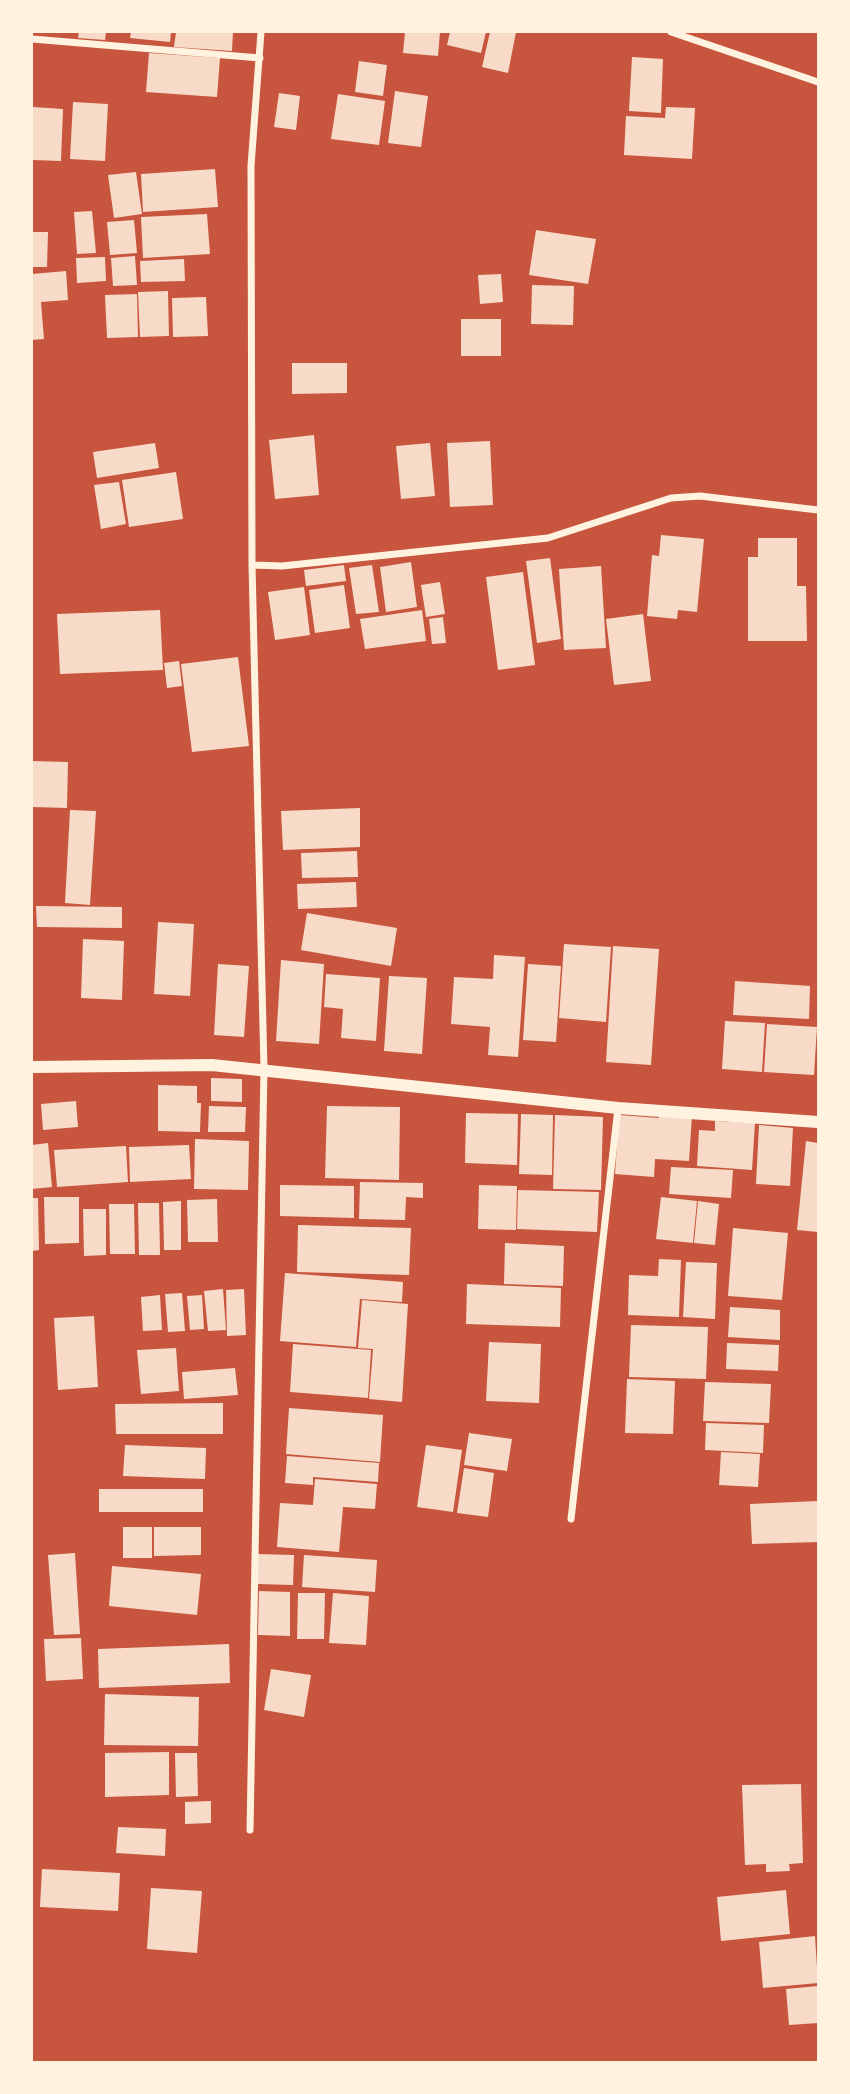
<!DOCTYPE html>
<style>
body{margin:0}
#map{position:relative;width:850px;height:2094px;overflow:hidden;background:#c8553d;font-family:Georgia,serif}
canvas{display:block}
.frame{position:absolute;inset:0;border:33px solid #fff3e0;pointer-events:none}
</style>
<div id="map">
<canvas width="850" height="2094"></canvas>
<div class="frame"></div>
</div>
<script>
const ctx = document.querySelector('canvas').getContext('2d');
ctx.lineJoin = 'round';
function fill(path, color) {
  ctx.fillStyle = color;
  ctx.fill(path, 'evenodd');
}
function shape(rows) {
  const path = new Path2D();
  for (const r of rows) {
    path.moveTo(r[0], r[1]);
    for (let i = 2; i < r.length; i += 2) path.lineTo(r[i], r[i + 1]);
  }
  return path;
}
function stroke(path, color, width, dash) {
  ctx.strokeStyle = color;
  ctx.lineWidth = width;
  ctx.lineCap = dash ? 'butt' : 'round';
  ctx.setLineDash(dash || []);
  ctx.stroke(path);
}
fill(shape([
 [79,32,106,32,105,40,78,38],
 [131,32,171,32,170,42,130,38],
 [176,32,233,32,232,51,174,47],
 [405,32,440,32,438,56,403,53],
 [450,32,486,32,481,53,447,45],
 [490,32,516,32,508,73,482,67],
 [149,53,220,58,217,97,146,92],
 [632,57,663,59,661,113,629,111],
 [359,61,387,65,383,96,355,92],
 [395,91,428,96,421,147,388,143],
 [279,93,300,96,296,130,274,127],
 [338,94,385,101,379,145,331,139],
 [73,102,108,104,105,161,70,159],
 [33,107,63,109,61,161,32,160],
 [666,107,695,108,692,159,624,155,626,116,665,118],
 [215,169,218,207,143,212,141,174],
 [136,172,142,214,114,218,108,175],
 [92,211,96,253,77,254,74,212],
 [207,214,210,254,143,258,141,217],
 [134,220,137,253,110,255,107,222],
 [536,230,596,239,588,284,529,275],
 [32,232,48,232,47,267,32,267],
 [135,256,137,285,113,286,111,258],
 [105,257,106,281,77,283,76,258],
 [184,259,185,281,141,282,140,261],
 [66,271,68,300,41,302,44,339,32,340,32,274],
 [501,274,503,302,480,304,478,275],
 [532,285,574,286,573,325,531,324],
 [168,291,169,336,140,337,138,292],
 [137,294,138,337,107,338,105,295],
 [206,297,208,336,173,337,172,298],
 [461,319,501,319,501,356,461,356],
 [292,363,347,363,347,393,292,394],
 [314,435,319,495,275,499,269,440],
 [490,441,493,505,450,507,447,443],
 [155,443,159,468,97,478,93,452],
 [430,443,435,496,401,499,396,446],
 [176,472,183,519,129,527,122,480],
 [119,482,126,524,101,529,94,485],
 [661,535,704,539,697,612,678,610,677,619,647,616,652,555,659,556],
 [758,538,797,538,797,586,806,586,807,641,748,641,748,557,758,557],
 [550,558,561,639,537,643,526,561],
 [411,562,417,607,386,612,380,567],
 [344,565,346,581,306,586,304,570],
 [372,565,379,612,356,614,349,568],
 [601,566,606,648,564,650,559,569],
 [523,572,535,665,498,670,486,577],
 [440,582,445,614,426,617,421,585],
 [344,585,350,628,315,633,309,590],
 [304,587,310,635,275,640,268,592],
 [160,610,163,670,60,674,57,614],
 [422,610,426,641,365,649,360,619],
 [643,614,651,681,614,685,606,619],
 [443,617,446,643,432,644,429,619],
 [238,657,249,746,192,752,181,664],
 [179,661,182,686,167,688,164,663],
 [32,761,68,762,67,808,32,807],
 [360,808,360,847,283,850,281,811],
 [70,810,96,811,90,905,65,903],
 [357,851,358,877,302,878,301,853],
 [356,882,357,907,298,909,297,884],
 [36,906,122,907,122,928,37,927],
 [307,913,397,928,391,966,301,950],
 [158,922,194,924,190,996,154,994],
 [83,939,124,941,122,1000,81,998],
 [564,944,611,947,606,1022,559,1018],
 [613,946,659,949,651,1065,606,1062],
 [494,955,525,957,518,1057,488,1055,490,1027,451,1024,454,977,493,979],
 [281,960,324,964,319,1044,276,1041],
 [218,964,249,966,244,1037,214,1035],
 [528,964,561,966,556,1042,523,1040],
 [326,974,380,978,376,1041,341,1038,343,1009,324,1007],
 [389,976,427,978,422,1054,384,1051],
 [735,981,810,986,809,1019,733,1015],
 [725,1021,765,1023,762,1072,722,1069],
 [767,1024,817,1027,814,1075,764,1072],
 [211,1078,242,1079,242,1102,211,1101],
 [158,1085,197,1086,197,1103,201,1103,200,1132,158,1131],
 [76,1101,78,1127,43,1130,41,1104],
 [209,1106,246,1107,245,1132,208,1132],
 [327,1106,400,1107,399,1180,325,1178],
 [466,1113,518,1114,517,1165,465,1163],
 [659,1113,692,1115,689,1161,655,1159,654,1177,615,1174,619,1115,659,1118],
 [521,1114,553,1115,552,1175,519,1174],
 [555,1115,603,1117,601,1190,553,1189],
 [715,1121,755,1123,752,1170,697,1166,699,1130,715,1131],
 [759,1125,793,1128,790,1186,756,1184],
 [195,1139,249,1141,248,1190,194,1189],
 [806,1141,818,1143,818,1232,797,1230],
 [48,1143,52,1187,32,1189,32,1145],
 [189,1145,191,1179,130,1182,129,1147],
 [126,1146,128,1182,57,1187,54,1150],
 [671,1167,733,1170,731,1198,669,1194],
 [360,1182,423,1183,423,1198,406,1197,405,1220,359,1219],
 [280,1185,354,1186,354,1218,280,1216],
 [479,1185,517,1186,516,1230,478,1229],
 [518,1190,599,1192,597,1232,517,1229],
 [44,1197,79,1197,79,1243,45,1244],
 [661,1197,697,1201,693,1243,656,1239],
 [32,1198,38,1198,39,1250,32,1251],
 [217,1199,218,1242,188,1242,187,1200],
 [181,1201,181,1250,164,1250,163,1202],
 [698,1201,719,1204,715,1245,694,1243],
 [138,1203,159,1203,160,1255,139,1255],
 [109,1204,134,1204,135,1254,110,1254],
 [83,1209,106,1209,106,1255,84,1256],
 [298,1225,411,1228,409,1275,297,1272],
 [733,1228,788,1233,782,1300,728,1296],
 [505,1243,564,1246,563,1286,504,1284],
 [659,1259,681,1260,679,1317,628,1315,629,1275,658,1276],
 [686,1262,717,1263,715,1319,683,1317],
 [285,1273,403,1282,402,1302,360,1299,356,1347,280,1341],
 [467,1284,561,1288,560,1327,466,1324],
 [223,1289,226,1330,208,1331,204,1291],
 [244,1289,246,1335,227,1336,226,1290],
 [182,1293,185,1331,168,1332,165,1294],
 [160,1295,162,1330,143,1331,141,1297],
 [202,1295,204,1329,190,1330,187,1296],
 [362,1300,408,1304,402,1402,369,1399,373,1349,358,1348],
 [730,1307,780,1310,780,1340,728,1337],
 [94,1316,98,1387,58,1390,54,1318],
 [631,1325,708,1327,706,1379,629,1377],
 [489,1342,541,1344,539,1403,486,1401],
 [727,1343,779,1345,778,1371,726,1369],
 [293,1344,371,1350,368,1398,290,1392],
 [176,1348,179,1391,141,1394,137,1350],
 [235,1368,238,1395,184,1399,182,1372],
 [627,1379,675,1381,673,1434,625,1433],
 [705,1382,771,1384,769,1423,703,1421],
 [223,1403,223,1434,116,1434,115,1404],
 [289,1408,383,1415,380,1462,286,1454],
 [706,1423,764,1425,763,1453,705,1450],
 [469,1433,512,1439,507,1471,464,1465],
 [125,1445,206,1448,205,1479,123,1476],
 [426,1445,462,1450,453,1512,417,1507],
 [721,1452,760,1454,758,1487,719,1485],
 [287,1456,379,1463,378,1482,313,1477,313,1485,285,1483],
 [464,1468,494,1473,488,1517,457,1513],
 [315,1479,377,1484,375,1509,343,1507,339,1552,277,1547,280,1503,313,1505],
 [99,1489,203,1489,203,1512,99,1512],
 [818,1501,818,1542,752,1544,750,1504],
 [123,1527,152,1527,152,1558,123,1558],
 [154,1527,201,1527,201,1555,154,1556],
 [75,1553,80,1634,54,1635,48,1555],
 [258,1554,294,1555,293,1585,257,1584],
 [304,1555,377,1560,375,1592,302,1587],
 [112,1566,201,1574,197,1615,109,1606],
 [259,1591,290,1592,290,1636,258,1635],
 [298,1593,325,1593,324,1639,297,1639],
 [333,1593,369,1596,366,1645,329,1643],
 [81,1638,83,1679,46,1681,44,1639],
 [229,1644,230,1683,99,1688,98,1649],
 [271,1669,311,1675,304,1717,264,1710],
 [105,1694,199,1697,198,1746,104,1745],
 [169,1752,169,1795,105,1797,105,1753],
 [175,1753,197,1753,198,1796,176,1797],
 [801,1784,803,1863,789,1864,790,1871,766,1872,766,1864,745,1865,742,1785],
 [211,1801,211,1823,185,1824,185,1802],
 [118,1827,166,1829,165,1856,116,1853],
 [42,1869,120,1873,118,1911,40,1907],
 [151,1888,202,1891,197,1953,147,1949],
 [786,1890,790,1934,721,1941,717,1897],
 [815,1936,818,1983,763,1988,759,1942],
 [818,1986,818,2023,789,2025,786,1989]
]), '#f7dbc8');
stroke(shape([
 [671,32,818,82],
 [32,39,260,58],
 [252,565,282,566,548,538,671,498,700,496,818,510],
 [571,1519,618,1108],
 [250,1830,264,1069,252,565,251,166,261,32]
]), '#fff3e0', 7);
stroke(shape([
 [32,1067,212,1065,618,1108,818,1122]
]), '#fff3e0', 12);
</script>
